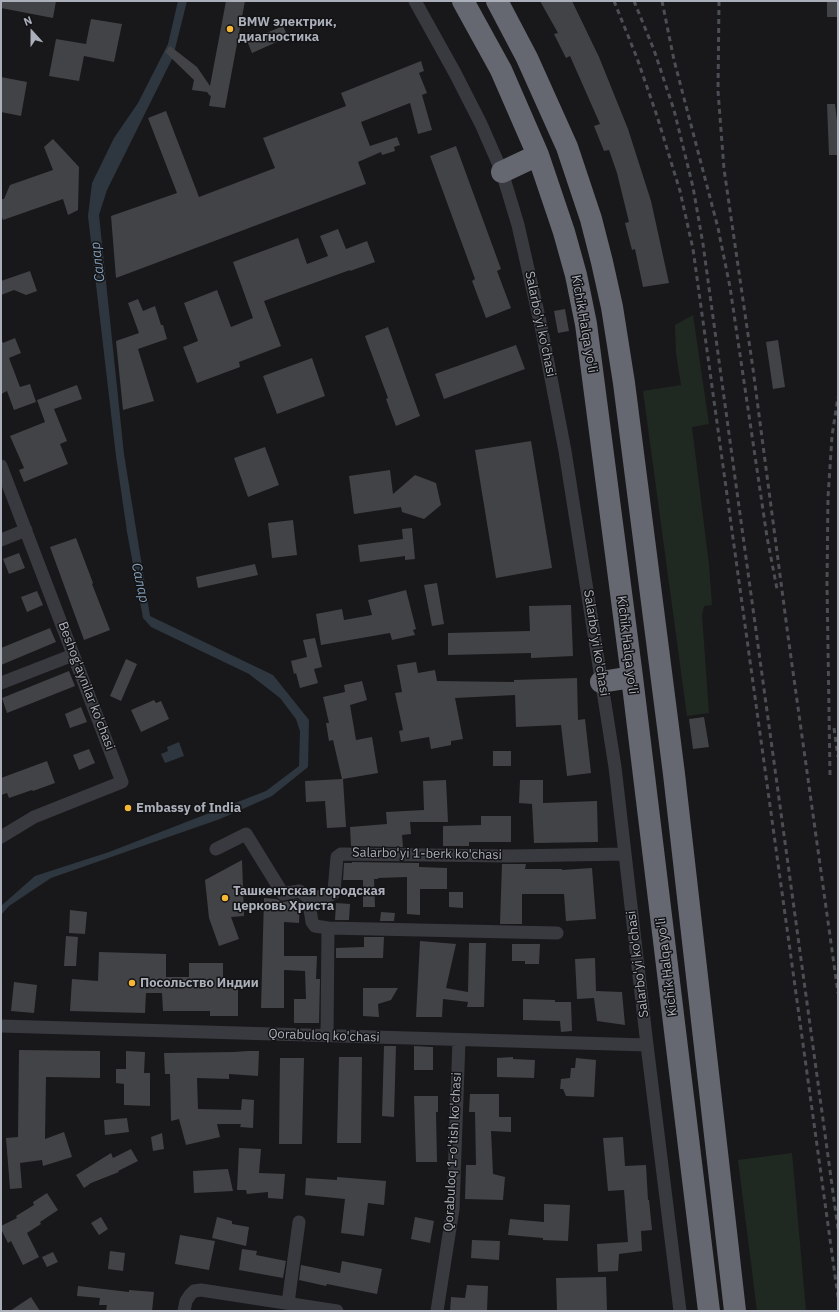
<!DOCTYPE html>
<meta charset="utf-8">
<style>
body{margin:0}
#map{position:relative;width:839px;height:1312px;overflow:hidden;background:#18181a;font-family:"IBM Plex Sans",sans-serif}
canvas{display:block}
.frame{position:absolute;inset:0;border:2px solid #aaafba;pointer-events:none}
.north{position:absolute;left:12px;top:12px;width:40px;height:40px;-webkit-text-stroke:3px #131315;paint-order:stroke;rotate:339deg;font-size:11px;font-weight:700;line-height:16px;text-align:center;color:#aaafba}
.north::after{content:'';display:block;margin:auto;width:14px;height:18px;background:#aaafba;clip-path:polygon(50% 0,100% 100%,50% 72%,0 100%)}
</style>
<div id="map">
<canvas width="839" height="1312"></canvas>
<div class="frame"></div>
<div class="north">N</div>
</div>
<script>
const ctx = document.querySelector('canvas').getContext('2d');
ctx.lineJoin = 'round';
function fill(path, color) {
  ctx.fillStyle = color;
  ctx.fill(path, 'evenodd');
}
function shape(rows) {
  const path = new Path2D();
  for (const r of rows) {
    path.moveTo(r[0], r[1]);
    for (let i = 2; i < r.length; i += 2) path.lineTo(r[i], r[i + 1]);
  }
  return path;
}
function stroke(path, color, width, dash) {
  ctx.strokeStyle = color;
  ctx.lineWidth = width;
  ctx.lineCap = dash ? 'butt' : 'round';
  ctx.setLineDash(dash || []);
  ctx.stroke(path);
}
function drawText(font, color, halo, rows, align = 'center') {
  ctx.font = font + ' "IBM Plex Sans",sans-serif';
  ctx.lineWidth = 3;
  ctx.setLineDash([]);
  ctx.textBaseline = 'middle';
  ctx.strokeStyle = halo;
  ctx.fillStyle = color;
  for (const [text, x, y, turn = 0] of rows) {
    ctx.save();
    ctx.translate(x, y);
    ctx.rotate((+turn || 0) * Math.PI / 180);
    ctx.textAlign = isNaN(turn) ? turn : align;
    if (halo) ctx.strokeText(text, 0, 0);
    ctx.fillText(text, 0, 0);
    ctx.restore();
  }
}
fill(shape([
 [693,315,709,424,692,427,709,565,712,605,704,606,702,615,709,713,687,716,643,391,681,385,676,353,675,325],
 [792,1153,806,1311,757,1311,738,1160]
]), '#202921');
fill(shape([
 [178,1,187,1,173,57,107,190,99,215,124,454,150,616,273,675,309,720,308,767,272,796,220,819,51,878,9,906,1,915,1,906,35,876,109,852,266,791,299,766,300,731,296,719,280,698,249,674,151,627,143,618,127,532,116,456,88,216,92,183,114,138,138,103,168,44],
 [179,742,184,756,165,763,161,754,168,751,167,747]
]), '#2e373f');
fill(shape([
 [1,1,56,1,53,18,1,8],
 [226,1,245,1,225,108,209,106,211,95,210,96,207,92,192,90,194,80,165,52,170,46,197,67,210,86],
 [540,1,572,1,599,57,628,129,651,201,669,283,643,287,635,249,632,250,625,223,629,222,617,173,609,150,604,151,594,126,600,124,570,56,566,58,554,34,558,33],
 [827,1,838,1,838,17,827,17],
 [91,19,122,24,114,62,84,56,79,81,49,76,56,39,86,44],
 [283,26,288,37,252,53,247,41],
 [421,61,424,71,419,73,427,93,422,95,432,130,418,134,410,103,361,122,370,146,397,137,400,145,394,147,395,151,382,155,381,152,358,162,366,184,116,278,111,216,177,193,148,118,166,111,199,197,275,168,263,138,346,106,341,93],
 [1,77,27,82,21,116,1,112],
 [827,104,835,104,838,129,838,155,829,155],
 [53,139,79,167,78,210,68,215,63,199,3,220,1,215,1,199,4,199,10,185,53,170,44,147],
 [456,146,501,269,497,271,511,308,486,318,472,281,475,279,430,156],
 [338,229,346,249,367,241,375,262,350,271,350,270,264,301,281,346,239,362,240,367,197,383,183,347,198,341,184,303,217,290,231,327,253,318,233,262,298,238,307,264,328,256,320,236],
 [30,271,37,291,26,295,14,290,1,295,1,281],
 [138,299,143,311,155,306,161,325,163,325,167,339,138,349,154,401,123,410,116,341,139,333,128,303],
 [565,309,569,331,558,333,554,311],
 [388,327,420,416,396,426,386,399,388,398,365,336],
 [15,338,21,353,9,358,20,387,30,384,36,402,14,410,7,391,1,394,1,339,3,343],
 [778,340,785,387,773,389,766,342],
 [516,345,525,369,444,399,435,374],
 [312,358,325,396,277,414,263,376],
 [77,385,82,399,54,409,67,441,60,444,68,464,24,482,19,470,24,468,10,436,45,422,37,400],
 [531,441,552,568,496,578,475,450],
 [265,447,279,485,248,497,234,458],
 [390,470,393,494,415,475,436,483,441,505,424,519,402,512,401,507,354,514,349,476],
 [293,520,297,555,272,558,268,523],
 [412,528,415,559,405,560,405,556,360,562,358,545,403,539,402,529],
 [76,538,93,583,92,584,110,630,84,640,50,547],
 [19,553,25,568,9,574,3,559],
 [255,564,258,575,198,588,196,577],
 [437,583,444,624,432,626,424,585],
 [406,590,416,629,413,630,415,635,392,640,390,633,321,645,316,614,342,609,344,620,372,615,368,600],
 [37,591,43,605,27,612,21,597],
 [571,605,573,656,531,658,531,653,448,655,448,633,530,631,529,606],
 [50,628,56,642,1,665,1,648],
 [315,638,322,667,314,669,318,683,300,688,296,673,294,674,291,661,307,657,303,640],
 [126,659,137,664,121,701,110,696],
 [416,662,418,673,435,670,437,681,514,682,514,680,577,678,578,720,585,719,591,773,567,776,561,725,516,727,515,695,455,698,463,739,451,741,451,745,431,749,429,737,401,742,399,731,403,730,395,693,402,692,397,665],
 [69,671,75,686,7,713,2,698],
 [362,681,367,700,350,705,356,740,372,737,378,773,343,779,346,827,327,828,325,801,306,802,305,781,342,779,333,740,329,741,326,723,329,723,323,697,345,692,344,685],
 [154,700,156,703,161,701,169,719,141,732,131,710],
 [81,707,87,722,70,728,65,714],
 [704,717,709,747,693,749,689,719],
 [89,749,95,763,79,770,73,755],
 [493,751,511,751,511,766,493,766],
 [47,761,55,783,33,791,32,790,9,798,7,793,1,795,1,778],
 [446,780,448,822,410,822,411,834,402,835,403,847,351,846,350,827,387,824,386,812,424,810,423,781],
 [520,780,543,780,543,803,597,801,598,842,534,843,532,804,519,803],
 [481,816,511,816,511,842,469,842,469,846,443,846,443,826,481,825],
 [242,860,244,916,231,917,239,939,219,946,209,918,205,880],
 [352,862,419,863,419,867,447,868,447,889,420,889,420,915,407,914,407,877,378,878,378,879,374,879,375,907,363,907,363,880,343,880,344,863,352,863],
 [502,864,526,864,525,869,562,869,562,870,592,868,596,919,566,921,564,894,522,894,522,924,500,924],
 [449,892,463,892,463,908,449,907],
 [264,898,277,899,280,901,284,902,297,899,300,901,299,923,284,922,284,956,317,956,316,979,320,979,319,1023,294,1023,294,999,306,999,305,971,284,970,284,1008,261,1008],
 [336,903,350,904,349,920,335,920],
 [70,910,87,912,85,934,69,933],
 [381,912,395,913,394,921,380,921],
 [66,936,78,937,76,966,64,966],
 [364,937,384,937,383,958,336,958,336,948,364,947],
 [420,941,456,944,446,988,468,992,469,943,486,943,484,1007,467,1007,468,1002,443,999,442,1017,416,1017],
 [512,944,540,944,539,964,525,964,525,961,512,961],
 [99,952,166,954,166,977,189,977,189,963,223,963,223,988,238,988,238,1016,210,1016,210,1011,163,1011,162,993,146,993,145,1013,70,1011,72,979,98,981],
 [595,958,596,991,622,992,625,1025,597,1021,594,998,577,999,575,959],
 [14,982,37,985,34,1013,11,1011],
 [363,988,398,988,391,1000,378,1004,379,1017,363,1016],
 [523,999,555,1000,555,1002,571,1002,572,1031,561,1032,560,1021,523,1020],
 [384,1046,396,1046,394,1117,382,1116],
 [414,1046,433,1047,433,1070,414,1070],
 [19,1050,100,1051,100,1078,46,1077,45,1139,64,1132,72,1157,43,1166,42,1160,20,1163,22,1188,10,1189,6,1138,18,1137],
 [126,1051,145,1052,144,1073,150,1073,150,1106,124,1105,124,1084,116,1083,116,1069,126,1069],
 [248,1051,259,1051,258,1076,229,1074,229,1079,197,1078,198,1109,241,1110,242,1099,254,1100,253,1128,240,1127,241,1124,217,1124,220,1137,186,1145,179,1119,171,1121,170,1074,165,1074,164,1053,234,1052],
 [339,1057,362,1057,361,1143,337,1143],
 [513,1057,513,1059,535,1060,534,1078,497,1077,497,1058],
 [280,1058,304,1058,302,1144,279,1144],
 [576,1058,596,1060,594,1097,566,1096,563,1089,560,1089,561,1079,570,1078,571,1068,575,1068],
 [470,1094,499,1094,499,1117,511,1117,511,1132,491,1131,493,1174,505,1177,503,1200,465,1199,466,1165,476,1165,475,1112,469,1112],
 [414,1096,438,1096,438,1112,436,1112,437,1162,416,1162],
 [127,1118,129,1132,105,1135,104,1120],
 [162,1133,164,1149,153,1151,151,1137],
 [623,1137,625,1166,646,1165,648,1200,649,1200,652,1230,641,1231,642,1251,619,1254,618,1271,598,1272,597,1244,628,1242,624,1190,608,1191,603,1138],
 [239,1148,261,1149,259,1173,285,1174,283,1199,268,1198,268,1192,247,1194,246,1190,237,1190],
 [131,1149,138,1161,118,1171,119,1172,91,1183,84,1188,76,1175,111,1153,113,1158],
 [228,1169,233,1191,194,1193,193,1171],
 [337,1177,386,1181,384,1205,368,1203,364,1236,341,1233,345,1199,305,1195,306,1178,337,1180],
 [47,1193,58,1210,40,1222,41,1224,27,1233,39,1257,23,1265,11,1241,8,1243,1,1229,1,1226,17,1218,16,1216,34,1205,33,1202],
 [544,1204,570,1205,568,1241,543,1240,543,1238,508,1235,510,1219,544,1222],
 [101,1217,108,1229,99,1235,91,1223],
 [217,1217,232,1221,232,1224,249,1227,246,1246,212,1238],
 [415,1217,434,1221,430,1243,411,1239],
 [180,1235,215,1241,209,1270,175,1264],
 [472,1240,500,1241,499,1260,471,1258],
 [242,1249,257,1251,256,1255,286,1261,283,1278,239,1270],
 [110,1251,125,1253,123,1271,108,1269],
 [53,1252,58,1262,47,1267,42,1257],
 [342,1261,382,1269,377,1294,327,1284,326,1286,299,1280,301,1265,340,1273],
 [606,1277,607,1311,557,1311,556,1278],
 [467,1285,488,1286,487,1311,450,1311,451,1297,465,1298],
 [78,1286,129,1292,129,1290,154,1292,152,1311,106,1311,107,1305,99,1305,100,1298,77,1296],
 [31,1297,40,1311,10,1311]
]), '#424347');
stroke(shape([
 [415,1,455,73,481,124,502,172,518,225,541,326,565,451,615,767,647,1045,680,1311],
 [1,466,122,782,34,817,1,837],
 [1,540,26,530],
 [1,683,73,655],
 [216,849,246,834,283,894,299,891,308,897],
 [328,928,557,933],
 [1,1026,647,1045],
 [327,1036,328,928,315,926,312,922,308,897,328,896,333,894,334,891,337,857,341,854,511,856,625,854],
 [288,1303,299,1222],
 [184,1311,186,1301,190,1295,194,1291,201,1290,337,1311],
 [437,1311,453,1209,459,1040]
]), '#393a40', 13);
stroke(shape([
 [463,1,501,70,538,155,564,232,576,275,586,324,632,677,709,1311],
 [497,1,527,58,567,147,591,219,602,262,612,307,624,383,674,774,735,1311],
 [502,172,538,155],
 [601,682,632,677]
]), '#656871', 22);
stroke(shape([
 [614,1,637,58,657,116,680,191,693,249,838,1297],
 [634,1,654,50,674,110,693,187,703,244,838,1229],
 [662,1,674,60,718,228,730,287,767,537,777,589],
 [719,1,718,91,724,169,753,369,788,636,838,993],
 [834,728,838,757],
 [830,775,827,584,828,497,832,436,838,397]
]), '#4c4e55', 3, [5, 4]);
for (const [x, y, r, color] of [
 [230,29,4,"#f6b735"],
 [128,808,4,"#f6b735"],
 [225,898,4,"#f6b735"],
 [132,983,4,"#f6b735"]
]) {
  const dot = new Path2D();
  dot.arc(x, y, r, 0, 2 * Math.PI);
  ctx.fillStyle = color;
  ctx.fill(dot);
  stroke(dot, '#131315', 1.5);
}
drawText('bold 13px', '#aaafba', '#131315', [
 ["BMW электрик,",238,22],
 ["диагностика",238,37],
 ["Embassy of India",136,808],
 ["Ташкентская городская",233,891],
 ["церковь Христа",233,906],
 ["Посольство Индии",140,983]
], 'left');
drawText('13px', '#aaafba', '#131315', [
 ["Salarbo'yi ko'chasi",540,324,78],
 ["Kichik Halqa yo'li",584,324,80],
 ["Salarbo'yi ko'chasi",596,643,81],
 ["Kichik Halqa yo'li",627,645,83],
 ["Beshog'aynilar ko'chasi",86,686,69],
 ["Salarbo'yi 1-berk ko'chasi",427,854,1],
 ["Salarbo'yi ko'chasi",638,964,-97],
 ["Kichik Halqa yo'li",667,967,-97],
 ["Qorabuloq ko'chasi",324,1036,2],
 ["Qorabuloq 1-o'tish ko'chasi",453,1152,-87]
]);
drawText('italic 14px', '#819cb6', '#131315', [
 ["Салар",98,262,-97],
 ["Салар",140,583,78]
]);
</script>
